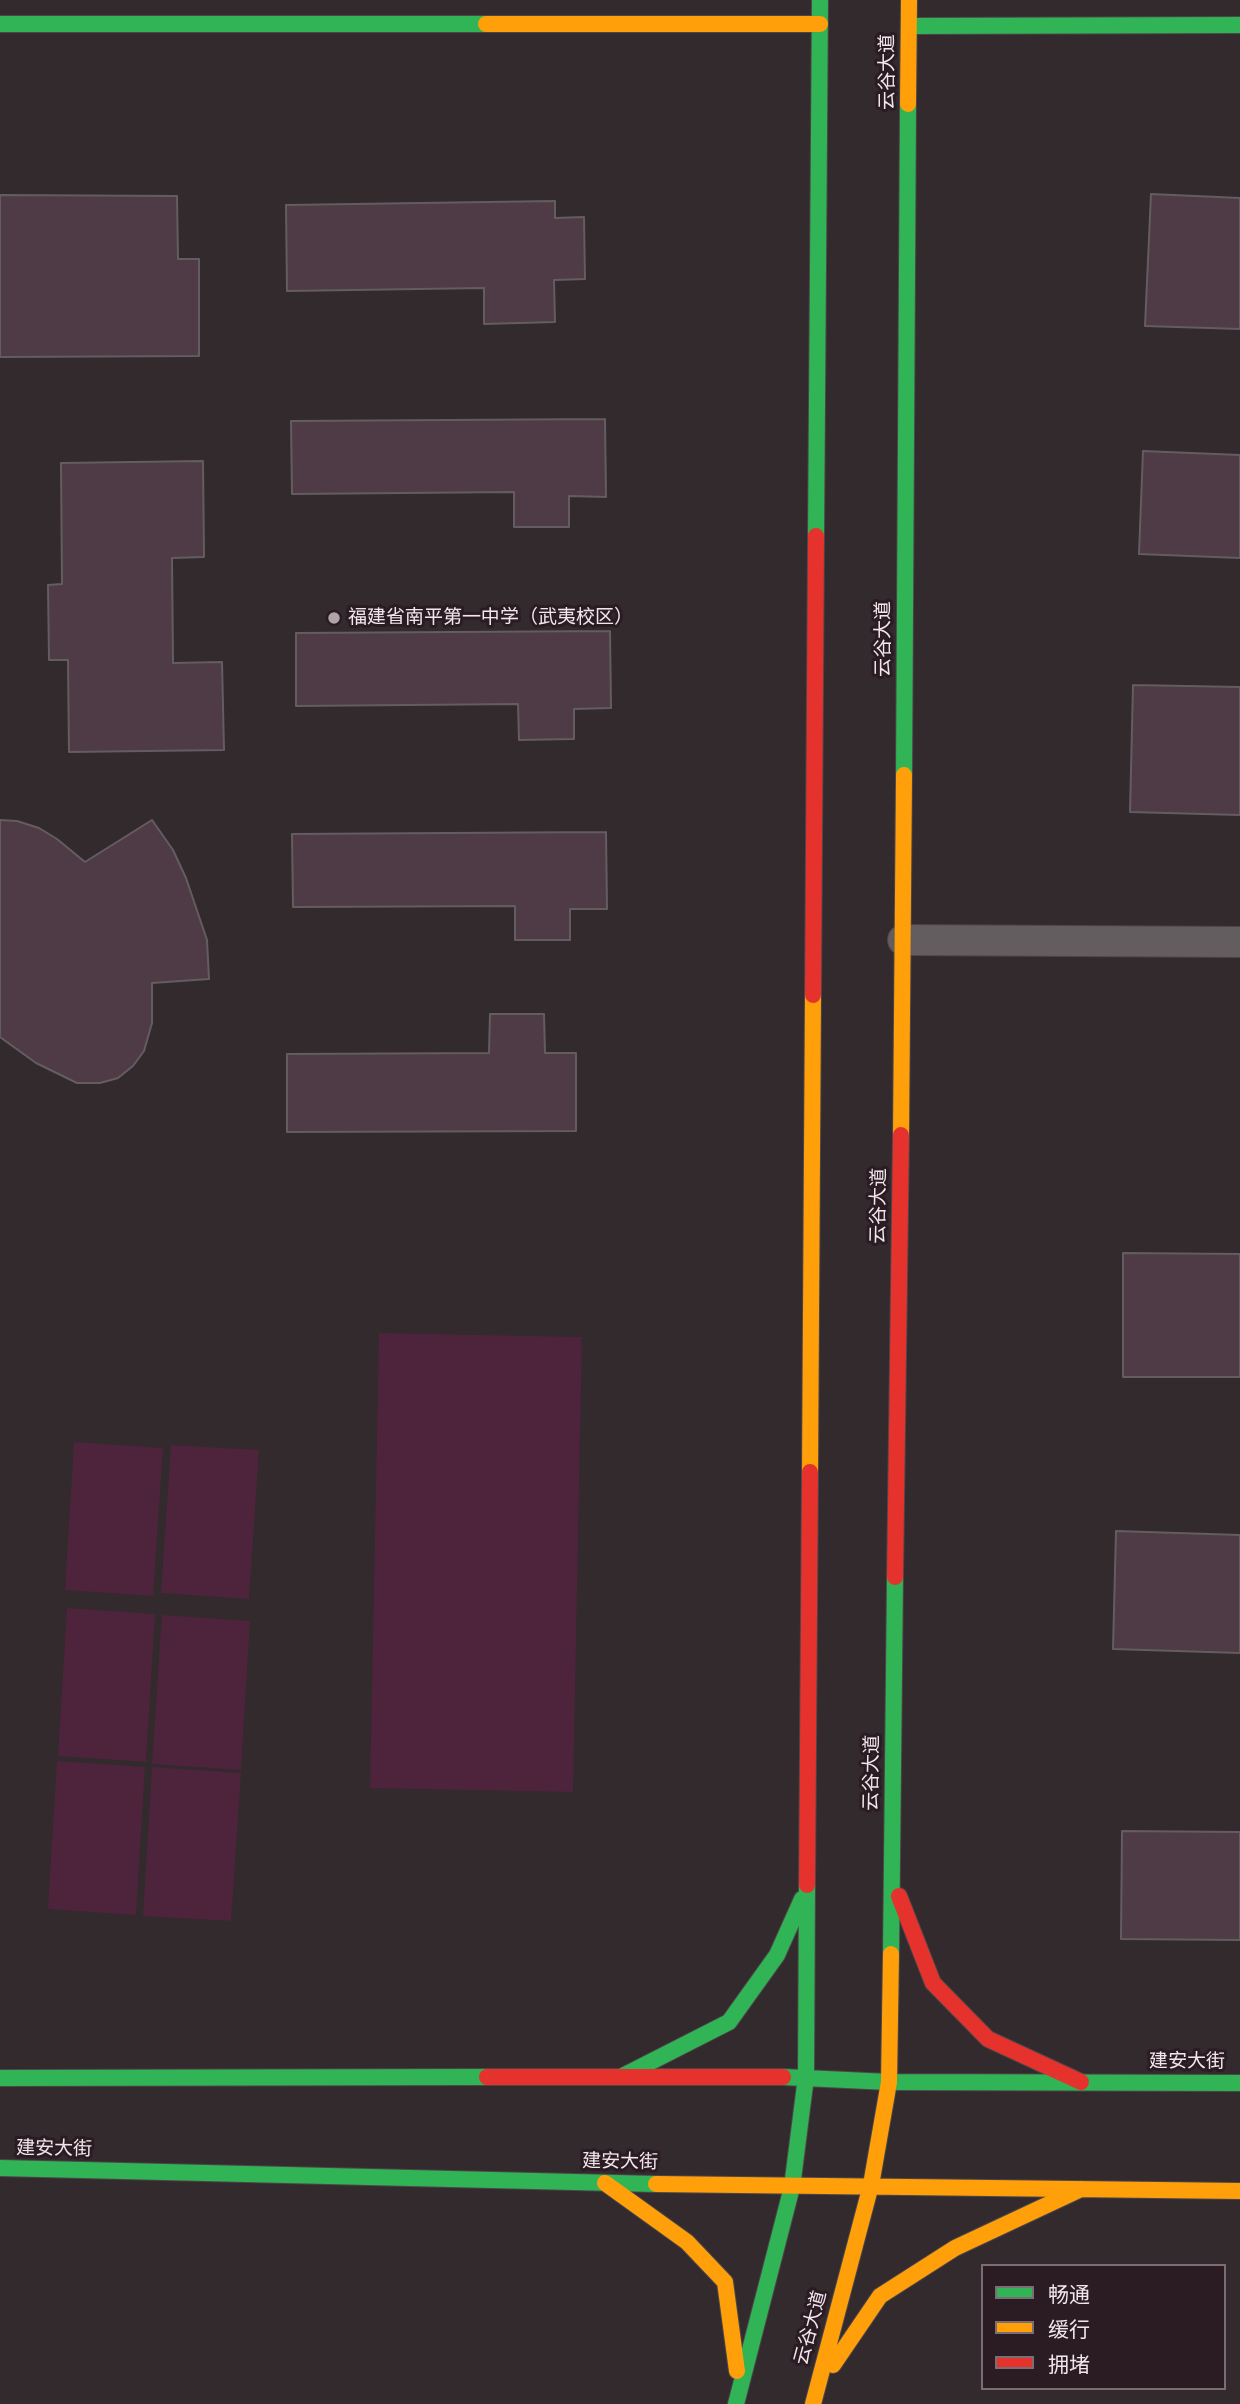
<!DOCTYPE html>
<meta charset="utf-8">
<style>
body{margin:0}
#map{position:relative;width:1240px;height:2404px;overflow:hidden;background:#322a2d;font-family:"Libre Baskerville","Noto Sans SC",serif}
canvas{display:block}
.legend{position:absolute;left:981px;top:2264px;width:245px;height:126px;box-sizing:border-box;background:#2b1c24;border:2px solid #7a6d74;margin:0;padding:9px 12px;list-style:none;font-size:21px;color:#f0e6eb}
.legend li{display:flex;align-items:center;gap:14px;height:35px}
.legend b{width:35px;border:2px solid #7a6d74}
</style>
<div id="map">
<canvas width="1240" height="2404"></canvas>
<ul class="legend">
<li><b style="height:9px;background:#30b455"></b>畅通</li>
<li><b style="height:9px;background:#ff9f0a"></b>缓行</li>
<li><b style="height:9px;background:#e5322d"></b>拥堵</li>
</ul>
</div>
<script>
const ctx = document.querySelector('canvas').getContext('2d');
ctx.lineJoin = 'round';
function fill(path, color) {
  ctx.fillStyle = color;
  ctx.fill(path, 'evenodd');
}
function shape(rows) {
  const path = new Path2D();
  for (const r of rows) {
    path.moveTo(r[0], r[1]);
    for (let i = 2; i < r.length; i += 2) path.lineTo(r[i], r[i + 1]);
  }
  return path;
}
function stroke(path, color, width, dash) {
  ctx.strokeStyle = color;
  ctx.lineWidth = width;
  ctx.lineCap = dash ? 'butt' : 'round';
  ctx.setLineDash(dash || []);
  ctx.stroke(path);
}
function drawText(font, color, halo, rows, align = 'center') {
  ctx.font = font + ' "Libre Baskerville","Noto Sans SC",serif';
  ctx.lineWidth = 6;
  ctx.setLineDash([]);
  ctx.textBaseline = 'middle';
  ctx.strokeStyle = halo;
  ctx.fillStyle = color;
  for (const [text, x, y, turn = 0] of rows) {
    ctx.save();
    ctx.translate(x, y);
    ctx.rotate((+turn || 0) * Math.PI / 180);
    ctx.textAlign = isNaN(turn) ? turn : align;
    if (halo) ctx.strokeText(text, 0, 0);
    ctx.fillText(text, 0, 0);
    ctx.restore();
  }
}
fill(shape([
 [379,1333,582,1337,573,1792,370,1788],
 [74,1442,163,1448,153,1596,65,1590],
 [171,1445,259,1450,249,1599,161,1593],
 [67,1608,155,1614,146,1762,58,1756],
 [162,1615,250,1621,241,1770,152,1764],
 [57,1761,145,1767,136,1915,48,1909],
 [152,1767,241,1773,231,1921,143,1916]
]), '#4d243b');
const building = shape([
 [1151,194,1240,198,1240,329,1145,326,1151,194],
 [0,195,177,196,178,259,199,259,199,356,0,357,0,195],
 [555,201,555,218,584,217,585,279,554,280,555,322,484,324,484,288,287,291,286,205,555,201],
 [605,419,606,497,569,496,569,527,514,527,514,492,292,494,291,421,605,419],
 [1143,451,1240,455,1240,558,1139,554,1143,451],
 [203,461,204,557,172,558,173,663,222,662,224,750,69,752,68,660,49,660,48,585,62,584,61,463,203,461],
 [610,631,611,708,574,709,574,739,519,740,518,704,296,706,296,633,610,631],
 [1133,685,1240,687,1240,815,1130,812,1133,685],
 [0,820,17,821,39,828,57,839,85,862,152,820,173,850,186,878,207,940,209,979,152,983,152,1023,144,1051,133,1066,118,1078,100,1083,77,1083,36,1063,0,1037,0,820],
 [606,832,607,909,570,909,570,940,515,940,515,906,293,907,292,834,606,832],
 [490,1014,544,1014,545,1053,576,1053,576,1131,287,1132,287,1054,489,1053,490,1014],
 [1123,1253,1240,1254,1240,1377,1123,1377,1123,1253],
 [1116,1531,1240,1535,1240,1653,1113,1649,1116,1531],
 [1122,1831,1240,1832,1240,1940,1121,1939,1122,1831]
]);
fill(building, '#4e3b45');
stroke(building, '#645d60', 2);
const street = shape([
 [903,940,1240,942]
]);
const fast = shape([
 [0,24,486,24],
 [910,26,1240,25],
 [816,536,820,0],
 [904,775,908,104],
 [891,1954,895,1577],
 [621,2077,729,2022,777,1955,802,1899],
 [783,2077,889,2082,1240,2083],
 [0,2078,487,2077],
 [0,2168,656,2184],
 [736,2404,792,2187,806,2077,807,1885]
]);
const slow = shape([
 [486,24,820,24],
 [908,104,909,0],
 [901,1135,904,775],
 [810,1472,813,995],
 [605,2183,687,2242,725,2282,737,2371],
 [656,2184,1240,2191],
 [833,2365,880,2296,955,2248,1081,2189],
 [813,2404,871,2185,889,2082,891,1954]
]);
const jam = shape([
 [813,995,816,536],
 [895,1577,901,1135],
 [807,1885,810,1472],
 [899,1896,933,1983,988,2039,1081,2082],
 [487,2077,783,2077]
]);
stroke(street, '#4d4549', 32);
stroke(fast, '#4d4549', 18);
stroke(slow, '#4d4549', 18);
stroke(jam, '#4d4549', 18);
stroke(street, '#635d60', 30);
stroke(fast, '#30b455', 16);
stroke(slow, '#ff9f0a', 16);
stroke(jam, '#e5322d', 16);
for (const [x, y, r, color] of [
 [334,618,7,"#aea4a8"]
]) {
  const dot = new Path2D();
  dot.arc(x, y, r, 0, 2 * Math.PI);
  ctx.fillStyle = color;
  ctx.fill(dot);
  stroke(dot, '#2b1c24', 2.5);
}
drawText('19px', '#f0e6eb', '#2b1c24', [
 ["云谷大道",888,72,-90],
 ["云谷大道",884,639,-90],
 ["云谷大道",879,1206,-89],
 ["云谷大道",872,1773,-89],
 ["建安大街",1187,2062],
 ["建安大街",54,2149,1],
 ["建安大街",620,2162,1],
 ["云谷大道",811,2328,-75]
]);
drawText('19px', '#f0e6eb', '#2b1c24', [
 ["福建省南平第一中学（武夷校区）",348,618]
], 'left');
</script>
